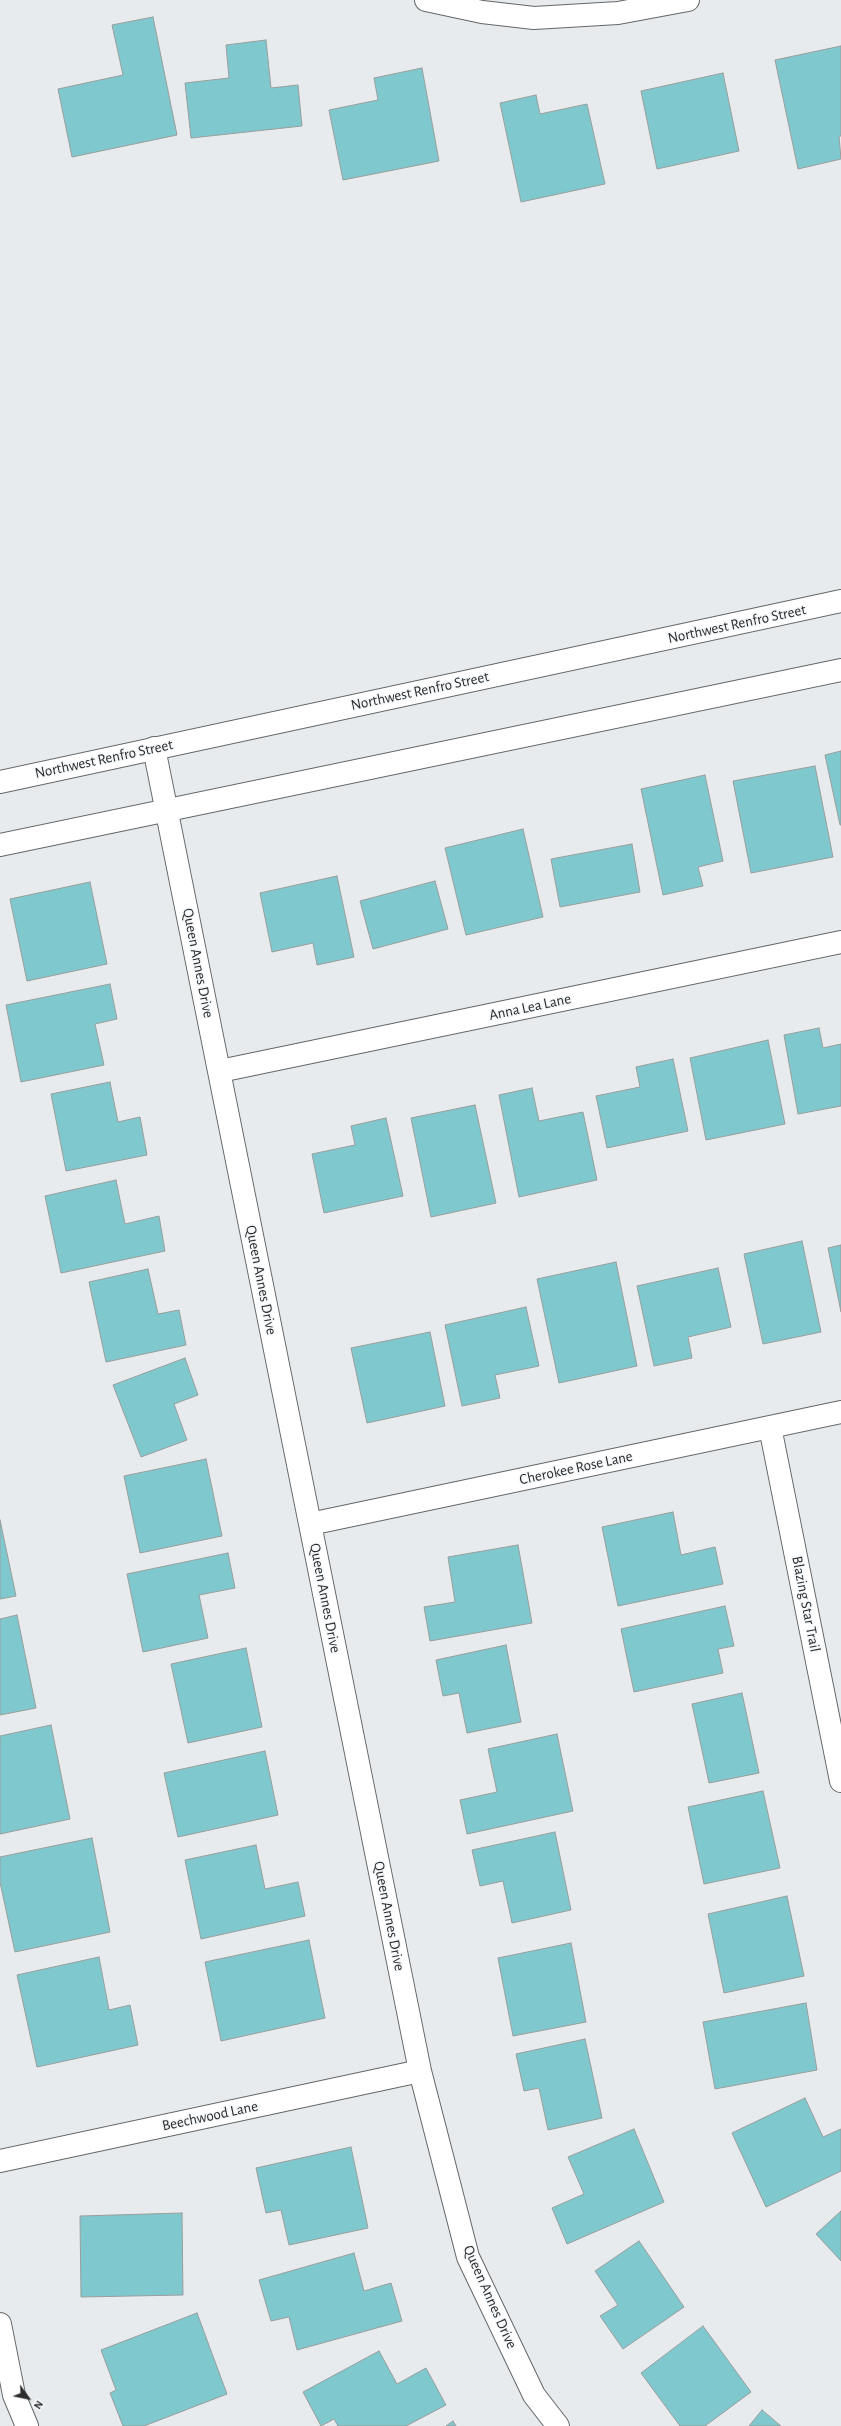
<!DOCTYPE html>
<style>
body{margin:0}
#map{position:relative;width:841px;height:2426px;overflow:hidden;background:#e8ebed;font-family:"Alegreya Sans",sans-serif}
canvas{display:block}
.north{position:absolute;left:8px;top:2378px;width:40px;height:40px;-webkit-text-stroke:3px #f5f8fa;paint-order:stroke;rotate:123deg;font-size:11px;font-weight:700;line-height:16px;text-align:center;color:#2a2b2c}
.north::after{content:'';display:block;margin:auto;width:14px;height:18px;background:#2a2b2c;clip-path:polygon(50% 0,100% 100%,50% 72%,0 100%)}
</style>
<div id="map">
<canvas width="841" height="2426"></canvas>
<div class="north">N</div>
</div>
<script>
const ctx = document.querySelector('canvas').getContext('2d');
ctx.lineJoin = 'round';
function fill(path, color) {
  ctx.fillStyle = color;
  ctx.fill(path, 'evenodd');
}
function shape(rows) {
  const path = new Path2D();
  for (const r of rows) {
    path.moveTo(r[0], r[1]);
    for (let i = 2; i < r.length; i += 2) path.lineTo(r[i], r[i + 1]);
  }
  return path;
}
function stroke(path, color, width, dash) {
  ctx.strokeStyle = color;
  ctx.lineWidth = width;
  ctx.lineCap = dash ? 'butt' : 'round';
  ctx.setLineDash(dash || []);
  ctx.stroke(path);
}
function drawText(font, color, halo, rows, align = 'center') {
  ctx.font = font + ' "Alegreya Sans",sans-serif';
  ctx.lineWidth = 3;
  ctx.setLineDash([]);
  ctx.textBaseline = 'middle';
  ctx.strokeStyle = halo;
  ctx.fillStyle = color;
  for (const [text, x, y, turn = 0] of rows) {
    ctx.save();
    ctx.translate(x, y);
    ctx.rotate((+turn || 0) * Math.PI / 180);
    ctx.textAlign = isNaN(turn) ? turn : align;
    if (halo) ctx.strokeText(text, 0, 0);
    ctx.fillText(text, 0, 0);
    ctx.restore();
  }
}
const building = shape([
 [153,17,177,135,72,157,58,89,123,75,112,25,153,17],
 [266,40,271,88,298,85,302,126,191,138,185,83,229,78,226,45,266,40],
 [841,46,841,136,839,136,841,159,798,169,775,60,841,46],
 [422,68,439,161,343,180,329,110,378,100,374,78,422,68],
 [723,73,739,151,657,169,641,91,723,73],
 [536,95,540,114,587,104,605,184,521,202,500,103,536,95],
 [841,751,841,825,840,825,825,755,841,751],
 [815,766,833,857,751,873,733,781,815,766],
 [705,775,723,861,698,867,703,886,663,895,641,789,705,775],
 [523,829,543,917,466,935,445,848,523,829],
 [632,844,640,892,560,907,551,859,632,844],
 [337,876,354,957,317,965,313,943,272,952,260,893,337,876],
 [435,881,448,929,373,949,360,901,435,881],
 [90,882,107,964,27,981,10,899,90,882],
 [110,984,117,1019,95,1024,104,1065,21,1082,6,1005,110,984],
 [819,1028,823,1048,841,1044,841,1106,798,1114,784,1035,819,1028],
 [768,1040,785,1124,706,1140,690,1058,768,1040],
 [673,1059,688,1131,607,1148,596,1096,640,1087,636,1067,673,1059],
 [110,1082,118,1122,140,1117,147,1155,66,1171,51,1094,110,1082],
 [532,1088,539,1121,583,1112,597,1180,519,1197,499,1095,532,1088],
 [475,1105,496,1203,431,1217,411,1118,475,1105],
 [386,1118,403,1196,324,1213,312,1154,355,1145,351,1126,386,1118],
 [116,1180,125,1224,159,1216,165,1251,61,1273,45,1196,116,1180],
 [802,1241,821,1332,763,1344,744,1254,802,1241],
 [841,1245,841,1312,828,1248,841,1245],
 [616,1262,637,1366,559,1383,537,1279,616,1262],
 [718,1268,731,1327,688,1337,692,1358,654,1366,637,1286,718,1268],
 [148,1269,158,1314,179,1310,186,1345,106,1362,89,1282,148,1269],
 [526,1307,539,1366,495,1375,500,1398,462,1406,445,1325,526,1307],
 [430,1332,445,1406,367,1423,351,1348,430,1332],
 [185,1358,198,1395,174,1404,187,1440,141,1457,113,1385,185,1358],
 [206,1459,222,1536,140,1553,124,1476,206,1459],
 [673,1512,681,1555,715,1547,723,1584,618,1606,602,1527,673,1512],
 [0,1520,16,1596,0,1599,0,1520],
 [518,1545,532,1623,430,1641,424,1607,455,1602,448,1557,518,1545],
 [228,1553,235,1588,199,1595,208,1638,143,1652,127,1574,228,1553],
 [725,1606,734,1646,718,1649,723,1673,634,1692,621,1629,725,1606],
 [17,1615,36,1708,0,1715,0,1619,17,1615],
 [506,1645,521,1722,467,1733,459,1693,443,1696,436,1660,506,1645],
 [246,1648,262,1727,188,1743,171,1664,246,1648],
 [742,1693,759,1773,709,1783,692,1704,742,1693],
 [51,1725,70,1819,0,1834,0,1736,51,1725],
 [557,1734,573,1811,467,1834,460,1800,497,1792,488,1749,557,1734],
 [265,1751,278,1815,178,1837,164,1773,265,1751],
 [763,1791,780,1868,704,1884,688,1807,763,1791],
 [555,1832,571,1910,512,1923,503,1881,480,1886,472,1850,555,1832],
 [92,1838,110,1932,15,1952,0,1882,0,1857,92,1838],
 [256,1845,265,1889,298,1882,305,1916,201,1939,185,1860,256,1845],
 [787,1896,804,1976,724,1993,708,1914,787,1896],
 [309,1940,325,2018,221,2041,205,1962,309,1940],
 [571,1943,586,2022,513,2036,498,1958,571,1943],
 [99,1957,109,2010,130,2005,138,2045,37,2067,17,1975,99,1957],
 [806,2003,817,2070,715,2089,703,2022,806,2003],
 [585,2039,602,2118,548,2130,539,2088,524,2091,516,2054,585,2039],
 [805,2098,823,2137,841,2129,841,2171,766,2207,732,2133,805,2098],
 [634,2129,664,2202,567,2244,552,2208,584,2194,568,2157,634,2129],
 [351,2147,368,2228,289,2245,281,2210,266,2213,256,2168,351,2147],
 [841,2211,841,2261,816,2234,841,2211],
 [182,2213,183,2295,81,2297,80,2216,182,2213],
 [639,2241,684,2307,623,2349,600,2316,618,2305,595,2271,639,2241],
 [354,2253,364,2291,391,2283,402,2321,297,2350,289,2317,271,2321,259,2280,354,2253],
 [197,2313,227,2394,144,2426,123,2426,110,2393,116,2390,101,2350,197,2313],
 [703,2326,751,2392,705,2426,680,2426,641,2373,703,2326],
 [379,2351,397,2384,426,2368,446,2405,406,2426,338,2426,334,2419,321,2426,303,2392,379,2351],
 [762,2410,781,2426,749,2426,762,2410],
 [453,2421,456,2426,446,2426,453,2421]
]);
fill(building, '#7fc9ce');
stroke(building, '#999d9d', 1);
const minor = shape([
 [426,0,482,12,534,18,618,13,688,0],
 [154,748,420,2071,468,2257,534,2395,558,2426],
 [220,1071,841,942],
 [770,1427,841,1781],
 [310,1524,841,1412],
 [0,2161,420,2071],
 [0,2324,14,2395,27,2426]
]);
const secondary = shape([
 [0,782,841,601],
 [0,845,841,670]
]);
stroke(minor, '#646769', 24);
stroke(secondary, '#646769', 24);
stroke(minor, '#fff', 22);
stroke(secondary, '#fff', 22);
drawText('15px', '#2a2b2c', '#f5f8fa', [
 ["Northwest Renfro Street",737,624,-12],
 ["Northwest Renfro Street",420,691,-12],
 ["Northwest Renfro Street",104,759,-12],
 ["Queen Annes Drive",198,963,79],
 ["Anna Lea Lane",530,1007,-12],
 ["Queen Annes Drive",261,1280,79],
 ["Cherokee Rose Lane",576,1468,-12],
 ["Queen Annes Drive",325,1598,79],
 ["Blazing Star Trail",806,1604,79],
 ["Queen Annes Drive",389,1916,79],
 ["Beechwood Lane",210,2116,-12],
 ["Queen Annes Drive",490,2297,66]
]);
</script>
